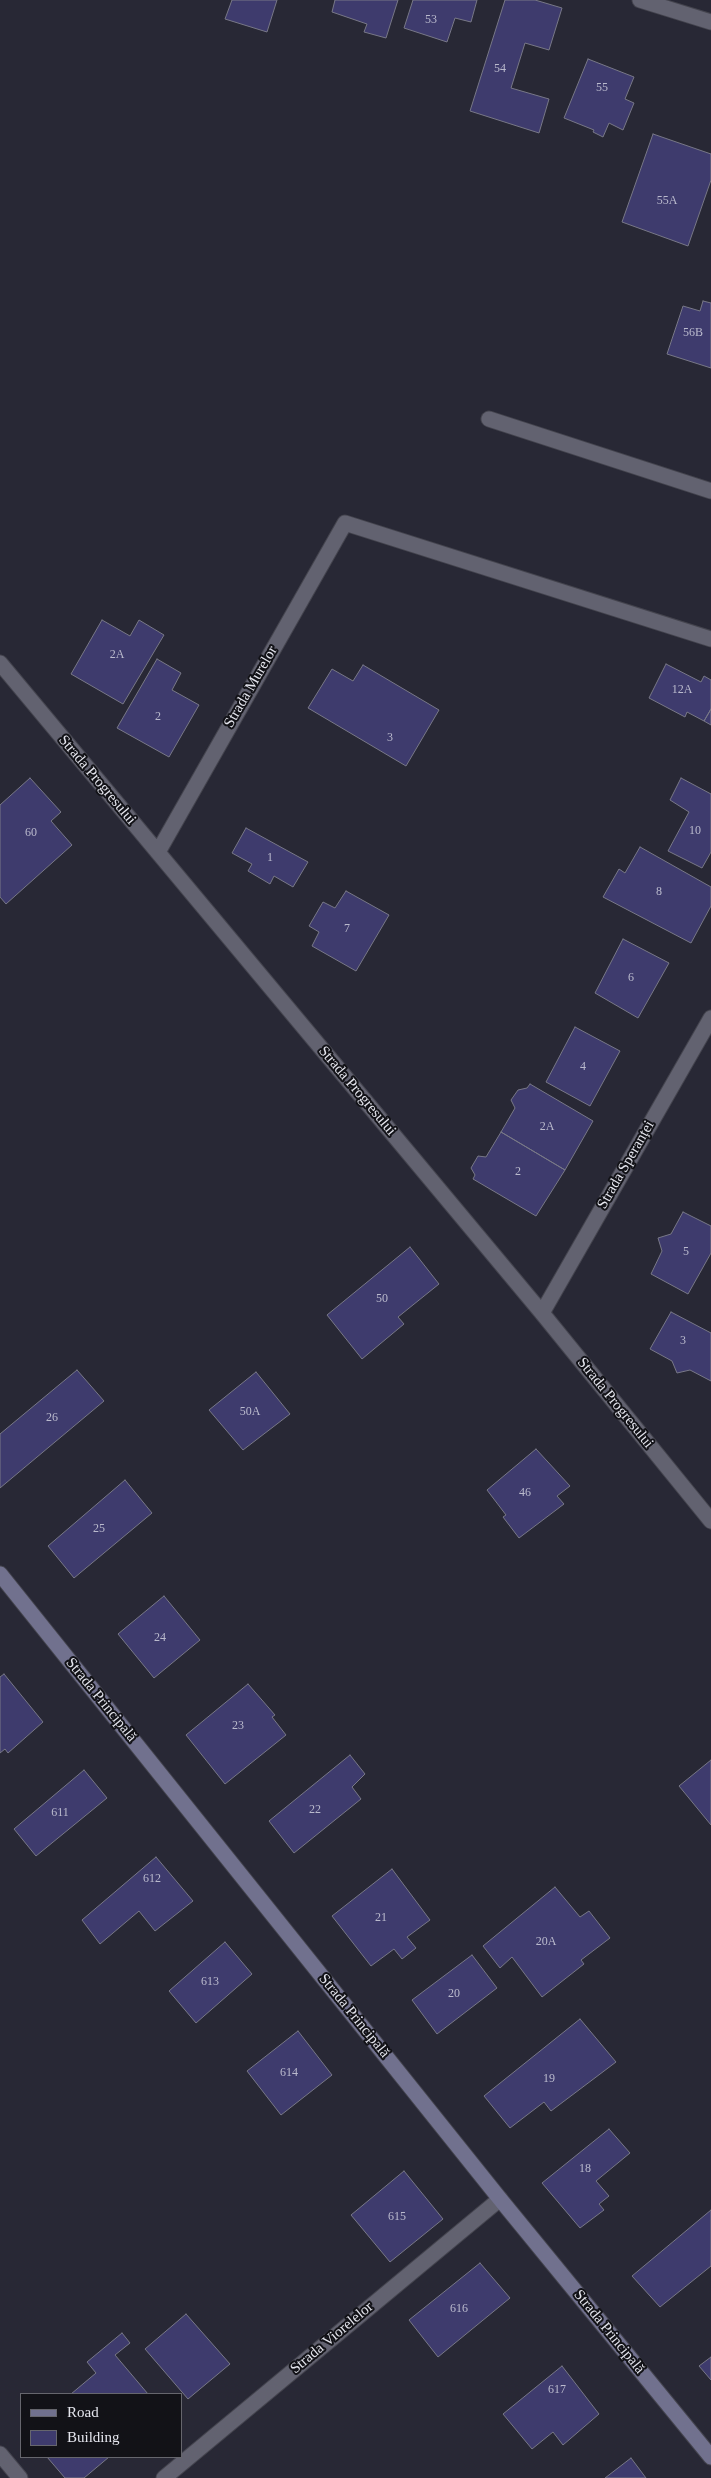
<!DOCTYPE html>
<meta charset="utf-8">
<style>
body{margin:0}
#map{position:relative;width:711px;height:2478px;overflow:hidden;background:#282835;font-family:Georgia,serif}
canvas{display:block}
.legend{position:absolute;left:20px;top:2393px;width:162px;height:65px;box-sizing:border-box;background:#121217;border:1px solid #66666d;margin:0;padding:6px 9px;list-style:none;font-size:15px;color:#e4e5ed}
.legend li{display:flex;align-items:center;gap:10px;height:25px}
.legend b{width:25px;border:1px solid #66666d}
</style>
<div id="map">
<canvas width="711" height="2478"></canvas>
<ul class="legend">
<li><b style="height:6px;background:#71718e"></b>Road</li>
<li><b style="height:14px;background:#3e3b6d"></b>Building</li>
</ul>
</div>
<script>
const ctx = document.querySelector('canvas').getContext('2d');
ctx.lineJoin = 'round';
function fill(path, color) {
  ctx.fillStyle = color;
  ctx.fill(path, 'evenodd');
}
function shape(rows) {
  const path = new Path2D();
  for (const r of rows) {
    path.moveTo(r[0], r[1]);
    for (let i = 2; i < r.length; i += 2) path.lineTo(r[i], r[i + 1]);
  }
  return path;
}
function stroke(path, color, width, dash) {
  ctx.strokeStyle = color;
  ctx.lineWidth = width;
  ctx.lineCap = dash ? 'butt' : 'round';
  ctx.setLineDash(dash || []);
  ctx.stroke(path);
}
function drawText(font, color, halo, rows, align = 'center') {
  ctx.font = font + ' Georgia,serif';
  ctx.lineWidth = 4;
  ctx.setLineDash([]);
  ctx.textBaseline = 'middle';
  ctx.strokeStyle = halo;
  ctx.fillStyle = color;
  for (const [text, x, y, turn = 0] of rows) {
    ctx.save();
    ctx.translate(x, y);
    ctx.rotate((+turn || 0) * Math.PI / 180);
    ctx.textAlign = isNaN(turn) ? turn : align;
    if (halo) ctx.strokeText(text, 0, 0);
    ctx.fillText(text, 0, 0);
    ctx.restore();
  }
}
const building = shape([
 [232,0,277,0,267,32,225,19,232,0],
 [335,0,398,0,386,38,364,32,367,24,332,12,335,0],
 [413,0,477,0,471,22,455,18,447,42,404,28,413,0],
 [505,0,535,0,562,8,549,50,525,43,511,88,549,99,539,133,470,111,505,0],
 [588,59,634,77,625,99,634,103,623,130,609,123,603,137,593,132,594,130,564,118,588,59],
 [653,134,711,154,711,180,688,246,622,222,653,134],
 [703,301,711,303,711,368,667,354,683,306,700,311,703,301],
 [102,620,130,636,139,620,164,635,123,704,71,674,102,620],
 [157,659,181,673,172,690,199,705,169,757,117,728,157,659],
 [666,664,701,682,704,676,711,680,711,709,704,721,687,712,685,717,649,698,666,664],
 [363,665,439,710,406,766,308,708,332,669,353,681,363,665],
 [711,709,711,725,704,721,711,709],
 [30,778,61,812,51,821,72,845,6,904,0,897,0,805,30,778],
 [681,778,711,794,711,852,702,868,668,851,689,812,670,800,681,778],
 [246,828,308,862,293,887,274,876,270,884,248,871,252,864,232,853,246,828],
 [640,847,711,887,711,906,691,943,603,897,619,869,625,873,640,847],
 [346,891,389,915,356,971,312,946,319,932,309,926,323,902,335,908,346,891],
 [623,939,669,963,638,1018,595,993,623,939],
 [575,1027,620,1051,590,1106,546,1082,575,1027],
 [530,1084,593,1121,565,1170,501,1132,515,1108,511,1100,518,1090,527,1088,530,1084],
 [501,1132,565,1170,536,1216,473,1179,475,1175,471,1168,478,1156,486,1157,501,1132],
 [683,1212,711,1226,711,1253,688,1294,651,1274,662,1251,658,1238,671,1234,683,1212],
 [410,1247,439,1284,398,1317,404,1324,362,1359,327,1315,410,1247],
 [671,1312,711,1333,711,1381,690,1370,677,1373,672,1361,650,1349,671,1312],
 [77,1370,104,1401,0,1488,0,1434,77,1370],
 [256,1372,290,1414,243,1450,209,1410,256,1372],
 [536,1449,570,1486,557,1496,564,1504,519,1538,503,1517,506,1515,487,1490,536,1449],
 [125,1480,152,1513,74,1578,48,1546,125,1480],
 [164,1596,200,1640,154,1678,118,1634,164,1596],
 [4,1674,43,1722,8,1753,5,1749,0,1753,0,1677,4,1674],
 [248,1684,275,1715,272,1717,286,1735,225,1784,186,1735,248,1684],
 [350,1755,365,1774,352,1787,361,1799,294,1853,269,1821,350,1755],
 [711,1760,711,1825,679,1786,711,1760],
 [84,1770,107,1798,36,1856,14,1829,84,1770],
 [156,1857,193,1901,155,1931,139,1911,100,1944,82,1920,156,1857],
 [392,1869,430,1920,407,1937,416,1948,402,1959,394,1949,371,1966,332,1916,392,1869],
 [555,1887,580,1917,589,1911,610,1938,581,1960,584,1964,542,1997,512,1957,500,1968,483,1946,555,1887],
 [225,1942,252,1974,196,2023,169,1991,225,1942],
 [472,1955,497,1988,437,2034,412,2000,472,1955],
 [580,2019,616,2062,551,2111,544,2102,510,2128,484,2096,580,2019],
 [298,2031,332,2075,281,2115,247,2071,298,2031],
 [609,2129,630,2153,596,2181,609,2196,599,2204,604,2210,580,2228,542,2183,609,2129],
 [404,2171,443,2219,390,2262,351,2215,404,2171],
 [711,2210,711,2266,660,2307,632,2276,711,2210],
 [480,2263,510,2298,438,2357,409,2320,480,2263],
 [186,2314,230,2364,188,2399,145,2349,186,2314],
 [122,2333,130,2343,115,2355,148,2394,71,2394,96,2373,87,2362,122,2333],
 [711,2357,711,2380,699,2366,711,2357],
 [562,2366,599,2414,563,2445,553,2432,532,2449,503,2414,562,2366],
 [47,2457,109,2457,84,2478,65,2478,47,2457],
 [631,2458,646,2478,605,2478,631,2458]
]);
fill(building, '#3e3b6d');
stroke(building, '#787887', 1);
const street = shape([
 [640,0,711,22],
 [489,419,711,491],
 [0,663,542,1313,711,1521],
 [158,852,345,523,711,639],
 [542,1313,711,1018],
 [0,2454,20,2478],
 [164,2478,500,2199]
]);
const secondary = shape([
 [0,1574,500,2199,711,2457]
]);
stroke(street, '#44444e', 17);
stroke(secondary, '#44444e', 17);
stroke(street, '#626270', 15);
stroke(secondary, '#71718e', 15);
drawText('12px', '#babacd', null, [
 ["53",431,20],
 ["54",500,69],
 ["55",602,88],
 ["55A",667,201],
 ["56B",693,333],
 ["2A",117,655],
 ["12A",682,690],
 ["2",158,717],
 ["3",390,738],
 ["10",695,831],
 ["60",31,833],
 ["1",270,858],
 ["8",659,892],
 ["7",347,929],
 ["6",631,978],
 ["4",583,1067],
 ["2A",547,1127],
 ["2",518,1172],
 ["5",686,1252],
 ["50",382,1299],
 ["3",683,1341],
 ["50A",250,1412],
 ["26",52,1418],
 ["46",525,1493],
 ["25",99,1529],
 ["24",160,1638],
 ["23",238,1726],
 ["22",315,1810],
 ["611",60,1813],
 ["612",152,1879],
 ["21",381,1918],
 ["20A",546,1942],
 ["613",210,1982],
 ["20",454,1994],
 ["614",289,2073],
 ["19",549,2079],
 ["18",585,2169],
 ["615",397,2217],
 ["616",459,2309],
 ["617",557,2390]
]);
drawText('15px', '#e4e5ed', '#121217', [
 ["Strada Murelor",251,687,-60],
 ["Strada Progresului",97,780,50],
 ["Strada Progresului",357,1091,50],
 ["Strada Speranței",626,1165,-60],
 ["Strada Progresului",615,1403,51],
 ["Strada Principală",101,1700,51],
 ["Strada Principală",354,2016,51],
 ["Strada Principală",609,2332,51],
 ["Strada Viorelelor",332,2338,-40]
]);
</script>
